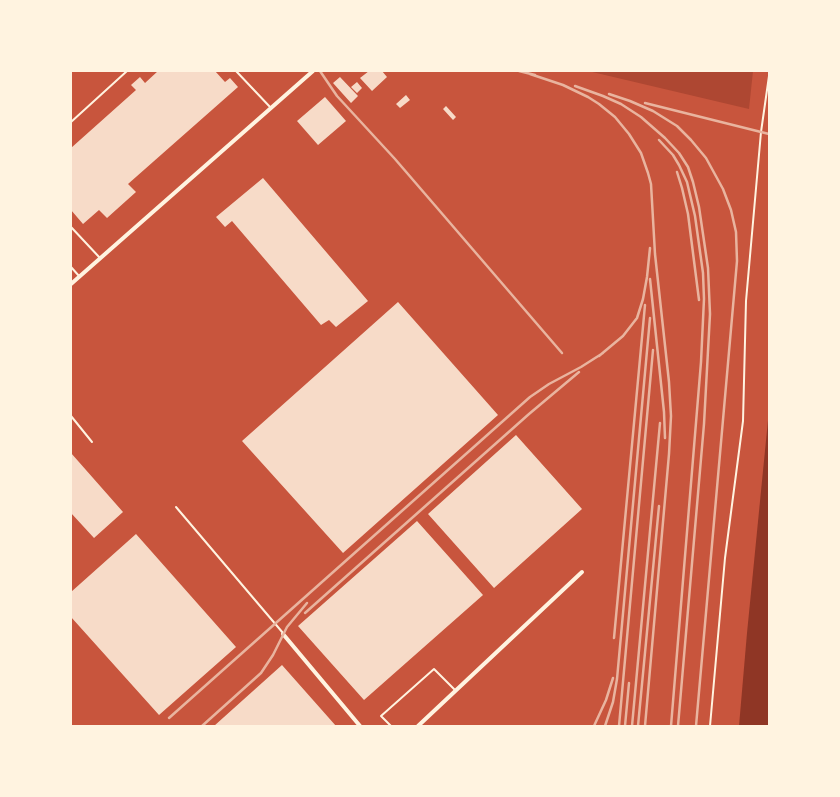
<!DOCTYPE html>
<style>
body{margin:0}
#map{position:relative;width:840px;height:797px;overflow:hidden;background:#c8553d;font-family:"Open Sans",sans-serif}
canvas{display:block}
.frame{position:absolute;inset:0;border:72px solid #fff3e0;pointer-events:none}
</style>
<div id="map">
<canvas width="840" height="797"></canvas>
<div class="frame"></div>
</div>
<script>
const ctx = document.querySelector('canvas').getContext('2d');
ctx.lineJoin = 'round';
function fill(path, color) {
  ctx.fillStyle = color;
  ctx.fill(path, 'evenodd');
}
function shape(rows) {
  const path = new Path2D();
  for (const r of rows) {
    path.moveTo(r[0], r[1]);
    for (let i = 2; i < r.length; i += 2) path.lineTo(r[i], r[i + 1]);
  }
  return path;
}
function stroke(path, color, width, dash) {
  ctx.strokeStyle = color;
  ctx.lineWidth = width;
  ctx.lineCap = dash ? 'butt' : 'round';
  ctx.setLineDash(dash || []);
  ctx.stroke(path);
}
fill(shape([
 [588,71,753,71,749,109]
]), '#ae4732');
fill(shape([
 [769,410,769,726,739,726,747,633]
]), '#8f3625');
fill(shape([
 [158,71,215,71,225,82,230,78,238,87,128,184,136,192,107,218,99,210,83,224,71,210,71,148,136,90,131,85,140,77,145,83],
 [369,71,382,71,387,77,372,91,360,78],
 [340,77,358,96,351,103,333,83],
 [357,82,362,88,357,93,351,87],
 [406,95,410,100,400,108,396,104],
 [325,97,346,121,318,145,297,121],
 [446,106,456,117,453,120,443,109],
 [263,178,368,301,336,327,329,320,321,325,232,221,225,227,216,217],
 [398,302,498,415,343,553,242,441],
 [516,435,582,509,494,588,428,514],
 [71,453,123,512,94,538,71,513],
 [417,521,483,595,364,700,298,626],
 [136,534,236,647,159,715,71,617,71,592],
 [282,665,336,726,214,726]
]), '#f7dbc8');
stroke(shape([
 [236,71,271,108],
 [71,122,127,71],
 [71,227,100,258],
 [71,267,79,276],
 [71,416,92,442],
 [176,507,283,633],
 [391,726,381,716,434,669,455,690],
 [710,726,725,558,743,421,746,301,761,132,769,76]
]), '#fff3e0', 2);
stroke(shape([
 [71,284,313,71],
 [283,634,360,726],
 [418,726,582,572]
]), '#fff3e0', 4);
stroke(shape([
 [320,71,337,96,395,159,562,353],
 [519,71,535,75],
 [530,74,563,85,588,97,599,104,615,117,629,134,641,153,648,173,651,184,655,254,669,382,671,416,669,454,645,726],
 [575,86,603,96,621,104,641,117,665,138,679,153,688,167,693,182,699,207,708,268,710,314,704,424,678,726],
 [609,94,630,101,653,111,677,126,691,140,706,158,723,189,731,210,736,232,737,261,696,726],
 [645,103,769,134],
 [659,140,673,155,679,165,687,182,695,216,703,273,704,299,701,362,671,726],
 [677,172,682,188,688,214,699,300],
 [650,279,664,412,665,438],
 [599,356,623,336,637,318,643,299,647,277,650,248],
 [305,613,529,414,579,372],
 [614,638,645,305],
 [169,718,530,397,549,384,581,367,603,353],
 [202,726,261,673,273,655,287,627,307,603],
 [594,726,606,700,613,678],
 [605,726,613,702,617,679,650,318],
 [619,726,653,350],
 [625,726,629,683],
 [632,726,660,423],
 [638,726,659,506]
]), '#e9b49f', 2.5);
</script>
